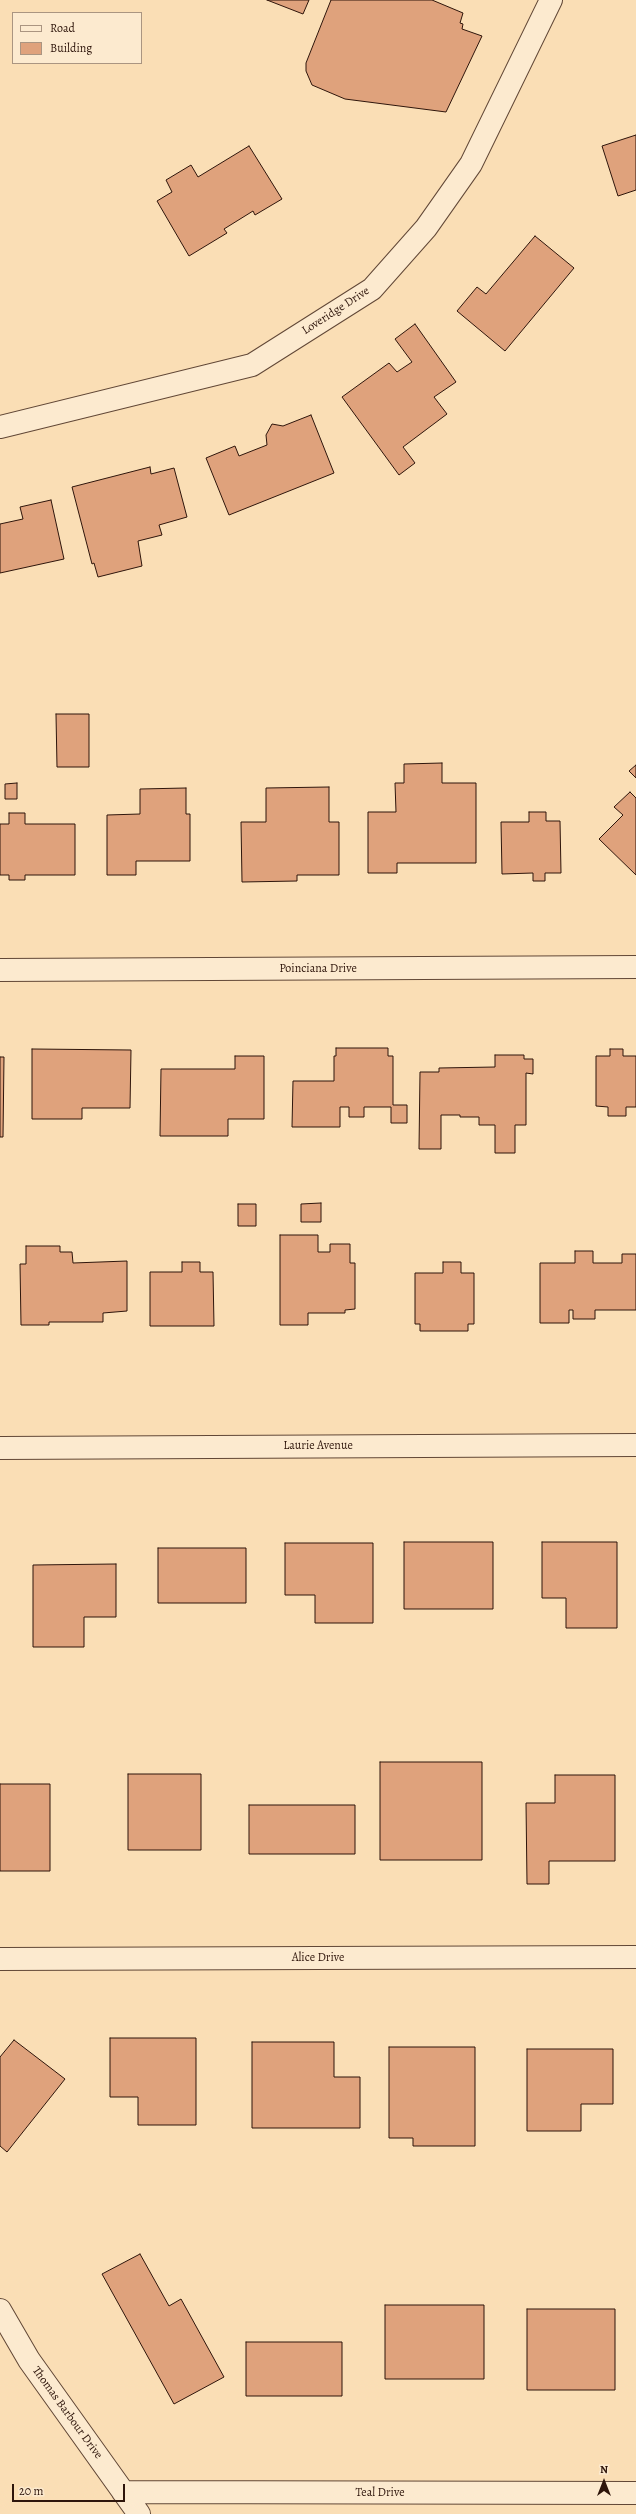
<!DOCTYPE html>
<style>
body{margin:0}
#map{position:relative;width:636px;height:2514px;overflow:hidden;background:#fadeb5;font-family:Alegreya,serif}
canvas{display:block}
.legend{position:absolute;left:12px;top:12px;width:130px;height:52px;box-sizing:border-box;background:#fceacf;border:1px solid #aa9581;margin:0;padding:5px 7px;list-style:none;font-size:12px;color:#2e150b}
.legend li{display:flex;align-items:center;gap:8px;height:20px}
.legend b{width:20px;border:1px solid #aa9581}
.north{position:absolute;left:584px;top:2462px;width:40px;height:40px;-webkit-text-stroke:3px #fceacf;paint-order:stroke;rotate:0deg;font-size:11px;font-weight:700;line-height:16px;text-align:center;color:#2e150b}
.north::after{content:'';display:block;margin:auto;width:14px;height:18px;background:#2e150b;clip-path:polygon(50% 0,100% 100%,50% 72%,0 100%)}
.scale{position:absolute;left:12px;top:2484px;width:113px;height:18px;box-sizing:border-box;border:2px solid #2e150b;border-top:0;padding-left:5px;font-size:12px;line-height:14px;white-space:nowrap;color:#2e150b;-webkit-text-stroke:3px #fceacf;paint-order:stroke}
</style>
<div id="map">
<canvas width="636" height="2514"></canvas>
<ul class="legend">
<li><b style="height:5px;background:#fceacf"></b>Road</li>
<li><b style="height:11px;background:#dfa27c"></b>Building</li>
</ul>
<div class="north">N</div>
<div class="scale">20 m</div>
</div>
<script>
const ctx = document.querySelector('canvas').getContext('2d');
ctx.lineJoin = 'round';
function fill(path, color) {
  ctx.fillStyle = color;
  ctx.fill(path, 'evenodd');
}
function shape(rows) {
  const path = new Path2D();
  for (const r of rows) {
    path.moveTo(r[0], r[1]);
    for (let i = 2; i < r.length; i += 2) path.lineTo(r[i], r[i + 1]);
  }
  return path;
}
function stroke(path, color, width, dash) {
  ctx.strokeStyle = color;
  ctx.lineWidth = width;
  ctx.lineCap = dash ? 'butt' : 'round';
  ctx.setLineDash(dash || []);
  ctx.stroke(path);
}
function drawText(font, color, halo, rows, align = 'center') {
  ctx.font = font + ' Alegreya,serif';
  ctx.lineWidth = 3;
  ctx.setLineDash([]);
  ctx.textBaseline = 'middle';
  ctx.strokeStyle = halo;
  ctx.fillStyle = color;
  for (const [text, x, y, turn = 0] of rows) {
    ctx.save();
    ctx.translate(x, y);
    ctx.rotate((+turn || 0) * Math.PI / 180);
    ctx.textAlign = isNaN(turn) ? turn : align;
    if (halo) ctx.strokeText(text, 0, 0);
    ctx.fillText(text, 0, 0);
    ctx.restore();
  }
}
const building = shape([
 [267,0,309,0,303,14,267,0],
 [331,0,432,0,463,13,460,23,463,24,462,29,482,36,446,112,345,99,312,85,306,71,306,63,331,0],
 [636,135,636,190,618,196,602,146,636,135],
 [249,146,282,199,255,215,253,211,224,229,227,233,189,256,157,201,172,192,166,180,191,165,198,177,249,146],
 [535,236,574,268,505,351,457,311,477,287,486,294,535,236],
 [415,324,456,382,434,397,447,414,403,447,415,463,399,475,342,397,389,363,397,372,412,362,395,339,415,324],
 [311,415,334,473,229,515,206,458,235,446,239,456,267,445,266,435,272,424,283,426,311,415],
 [150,467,151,474,174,468,187,517,159,525,162,535,138,541,142,566,98,577,94,563,92,564,72,487,150,467],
 [51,500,64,559,0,573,0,524,23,519,20,507,51,500],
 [56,714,89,714,89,767,57,767,56,714],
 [442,763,442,783,476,783,476,863,397,863,397,873,368,873,368,812,396,812,395,783,404,783,404,764,442,763],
 [636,765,636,778,629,771,636,765],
 [17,783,17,799,5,799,5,784,17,783],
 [329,787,329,822,339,822,339,875,297,875,297,881,242,882,241,822,266,822,266,788,329,787],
 [186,788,186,814,190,814,190,861,136,861,136,875,107,875,107,815,140,814,140,789,186,788],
 [630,792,636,798,636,875,599,839,623,815,614,807,630,792],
 [529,812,546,812,546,821,560,821,561,873,545,873,545,881,533,881,533,873,502,874,501,822,529,822,529,812],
 [9,813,25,813,25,824,75,824,75,875,25,875,25,880,9,880,9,875,0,875,0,824,9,824,9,813],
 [336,1048,388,1048,388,1056,393,1056,393,1105,407,1105,407,1123,391,1123,391,1107,364,1107,364,1117,349,1117,349,1107,340,1107,340,1127,292,1127,293,1081,334,1081,334,1056,336,1056,336,1048],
 [32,1049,131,1050,130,1108,82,1108,82,1119,32,1119,32,1049],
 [610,1049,623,1049,623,1056,636,1056,636,1107,626,1107,626,1116,608,1116,608,1107,596,1106,596,1056,610,1056,610,1049],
 [495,1055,524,1055,524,1059,533,1059,533,1074,526,1073,526,1125,515,1125,515,1153,495,1153,495,1125,479,1125,479,1117,460,1117,460,1115,441,1115,441,1149,419,1149,420,1072,439,1072,439,1068,495,1067,495,1055],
 [235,1056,264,1056,264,1119,228,1119,228,1136,160,1136,161,1069,235,1069,235,1056],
 [0,1057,4,1057,3,1137,0,1137,0,1057],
 [321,1203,321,1222,301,1222,301,1204,321,1203],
 [238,1204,256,1204,256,1226,238,1226,238,1204],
 [280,1235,318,1235,318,1252,330,1252,330,1244,350,1244,350,1263,355,1263,355,1309,345,1310,345,1313,308,1313,308,1325,280,1325,280,1235],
 [26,1246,60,1246,60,1252,72,1252,73,1263,127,1261,127,1311,103,1313,103,1322,49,1322,49,1325,21,1325,20,1264,26,1264,26,1246],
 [575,1251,593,1251,593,1263,622,1263,622,1254,636,1254,636,1310,595,1310,595,1319,573,1319,573,1310,569,1310,569,1323,540,1323,540,1263,575,1263,575,1251],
 [182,1262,200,1262,200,1272,213,1272,214,1326,150,1326,150,1272,182,1272,182,1262],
 [443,1262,461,1262,461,1273,474,1273,474,1324,468,1324,468,1331,420,1331,420,1324,415,1324,415,1273,443,1273,443,1262],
 [404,1542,493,1542,493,1609,404,1609,404,1542],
 [542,1542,617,1542,617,1628,566,1628,566,1598,542,1598,542,1542],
 [285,1543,373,1543,373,1623,315,1623,315,1595,285,1595,285,1543],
 [158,1548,246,1548,246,1603,158,1603,158,1548],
 [116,1564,116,1617,84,1617,84,1647,33,1647,33,1565,116,1564],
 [380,1762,482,1762,482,1860,380,1860,380,1762],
 [128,1774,201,1774,201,1850,128,1850,128,1774],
 [555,1775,615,1775,615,1861,549,1861,549,1884,527,1884,526,1803,555,1803,555,1775],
 [0,1784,50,1784,50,1871,0,1871,0,1784],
 [249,1805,355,1805,355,1854,249,1854,249,1805],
 [110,2038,196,2038,196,2125,138,2125,138,2097,110,2097,110,2038],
 [14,2040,65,2079,7,2152,0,2146,0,2057,14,2040],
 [252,2042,334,2042,334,2077,360,2077,360,2128,252,2128,252,2042],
 [389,2047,475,2047,475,2146,413,2146,413,2138,389,2138,389,2047],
 [527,2049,613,2049,613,2104,581,2104,581,2131,527,2131,527,2049],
 [140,2254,169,2306,181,2299,224,2377,174,2404,102,2274,140,2254],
 [385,2305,484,2305,484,2379,385,2379,385,2305],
 [527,2309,615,2309,615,2390,527,2390,527,2309],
 [246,2342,342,2342,342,2396,246,2396,246,2342]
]);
fill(building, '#dfa27c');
stroke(building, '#2e150b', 1);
const minor = shape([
 [0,427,252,365,372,289,426,228,471,164,551,0],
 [0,970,636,967],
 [0,1448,636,1445],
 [0,1959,636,1957],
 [0,2310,29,2360,139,2514],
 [123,2492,636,2493]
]);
stroke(minor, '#614736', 24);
stroke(minor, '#fceacf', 22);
drawText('12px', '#2e150b', '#fceacf', [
 ["Loveridge Drive",336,311,-33],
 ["Poinciana Drive",318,969],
 ["Laurie Avenue",318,1446],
 ["Alice Drive",318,1958],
 ["Thomas Barbour Drive",67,2413,54],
 ["Teal Drive",380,2493]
]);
</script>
